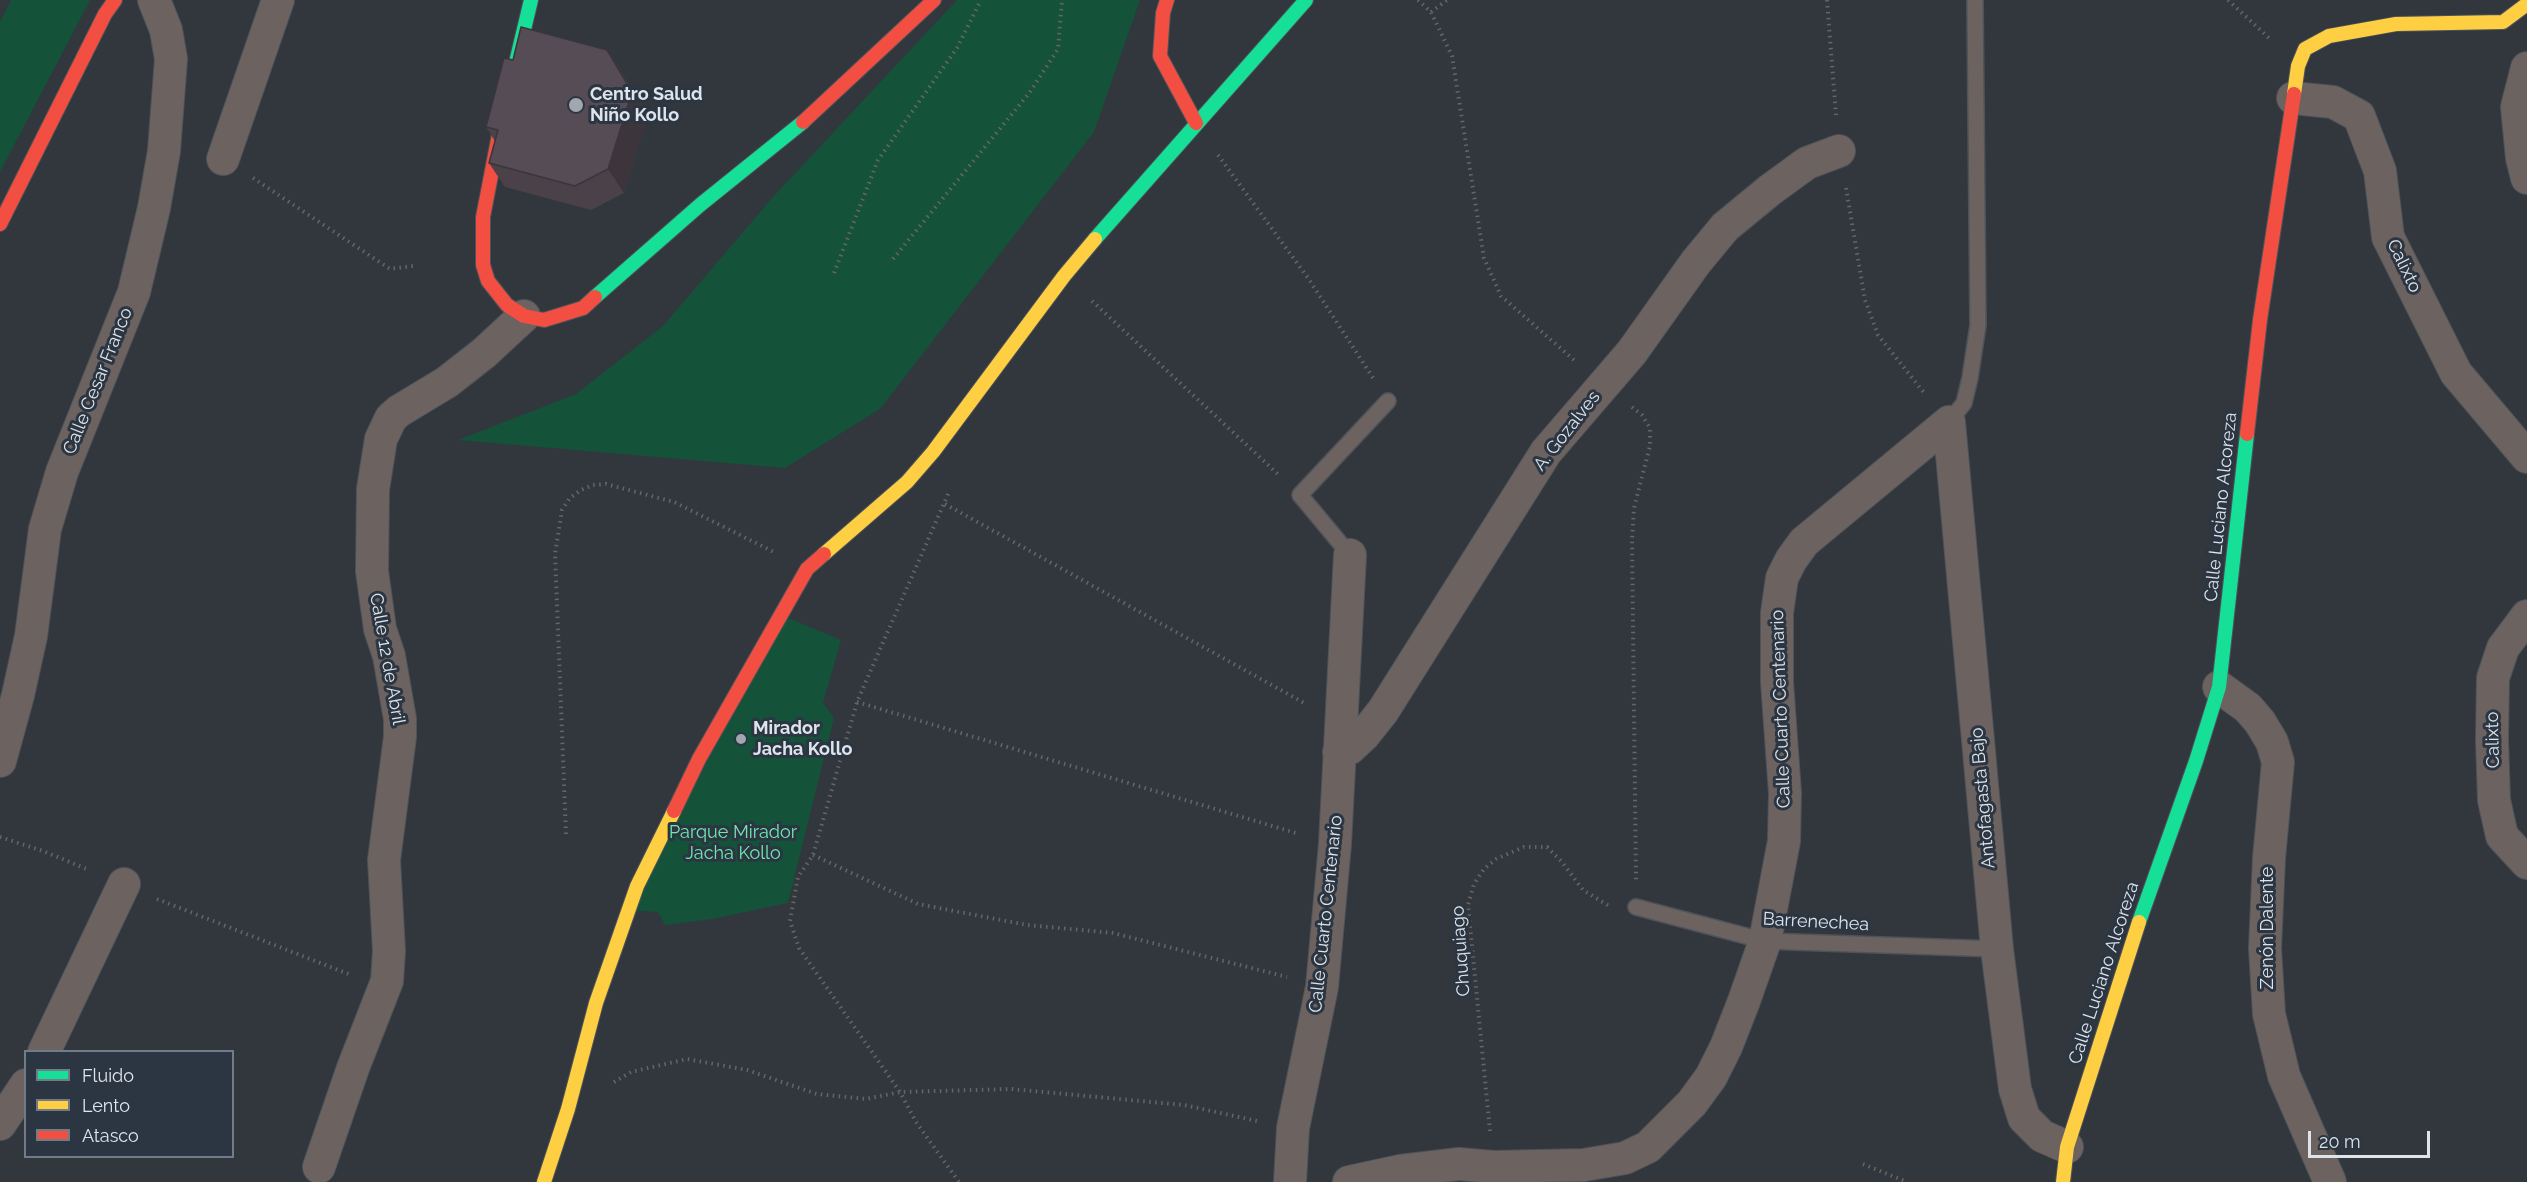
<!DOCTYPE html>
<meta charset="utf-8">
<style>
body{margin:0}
#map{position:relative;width:2527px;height:1182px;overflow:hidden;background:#31373d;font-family:Raleway,sans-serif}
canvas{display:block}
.legend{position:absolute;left:24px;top:1050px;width:210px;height:108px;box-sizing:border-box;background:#2c3642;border:2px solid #737c86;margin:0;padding:8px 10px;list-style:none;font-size:18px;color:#dde4eb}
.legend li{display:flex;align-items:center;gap:12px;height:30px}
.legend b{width:30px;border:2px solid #737c86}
.scale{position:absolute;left:2308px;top:1131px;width:122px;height:27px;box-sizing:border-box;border:3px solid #dde4eb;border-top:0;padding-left:8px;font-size:18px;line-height:21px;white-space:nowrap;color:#dde4eb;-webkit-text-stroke:4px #2c3642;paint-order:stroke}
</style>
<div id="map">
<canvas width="2527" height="1182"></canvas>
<ul class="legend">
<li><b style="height:8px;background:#16e098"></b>Fluido</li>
<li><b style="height:8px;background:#ffcf43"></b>Lento</li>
<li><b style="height:8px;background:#f24e42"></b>Atasco</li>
</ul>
<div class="scale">20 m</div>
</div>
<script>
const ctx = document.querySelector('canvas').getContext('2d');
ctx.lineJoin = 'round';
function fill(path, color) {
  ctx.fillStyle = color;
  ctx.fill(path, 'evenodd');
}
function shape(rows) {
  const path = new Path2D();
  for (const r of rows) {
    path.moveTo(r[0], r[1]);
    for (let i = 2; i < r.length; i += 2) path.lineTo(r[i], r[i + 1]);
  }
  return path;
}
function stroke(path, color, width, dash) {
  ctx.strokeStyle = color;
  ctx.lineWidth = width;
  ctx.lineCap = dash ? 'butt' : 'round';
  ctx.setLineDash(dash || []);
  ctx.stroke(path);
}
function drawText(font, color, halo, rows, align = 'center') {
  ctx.font = font + ' Raleway,sans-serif';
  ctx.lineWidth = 6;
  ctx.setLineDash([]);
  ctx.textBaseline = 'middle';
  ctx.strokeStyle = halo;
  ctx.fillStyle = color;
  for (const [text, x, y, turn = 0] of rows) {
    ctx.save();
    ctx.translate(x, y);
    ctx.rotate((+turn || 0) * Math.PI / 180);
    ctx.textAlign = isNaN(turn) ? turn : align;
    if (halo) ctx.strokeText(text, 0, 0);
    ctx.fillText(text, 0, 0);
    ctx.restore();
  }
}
fill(shape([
 [11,0,90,0,0,172,0,22],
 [957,0,1140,0,1094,132,880,409,785,468,458,440,576,394,663,326,772,198],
 [779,614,841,640,823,703,834,718,788,903,712,919,665,925,658,912,627,910]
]), '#14523a');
const lane = shape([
 [1949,422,1964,403,1970,378,1978,325,1975,0],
 [1350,555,1300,495,1388,401],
 [1636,907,1765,941,1997,949]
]);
const street = shape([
 [2527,68,2517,107,2522,158,2527,178],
 [2293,98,2333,102,2359,116,2380,171,2388,237,2456,373,2527,457],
 [223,159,278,0],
 [1949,422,1997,949,2015,1089,2024,1118,2042,1136,2067,1147],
 [2527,616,2503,648,2493,678,2492,740,2494,800,2502,836,2527,863],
 [2219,687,2248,708,2260,722,2272,742,2278,762,2269,858,2265,948,2269,1014,2284,1076,2330,1182],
 [1339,752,1350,748,1364,735,1383,711,1546,452,1632,352,1696,262,1725,227,1770,190,1807,163,1839,151],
 [0,761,18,695,31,636,45,529,62,472,134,292,154,208,164,151,171,59,166,30,154,0],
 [44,1052,124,884],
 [0,1124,26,1085],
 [319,1167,353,1068,387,981,389,951,384,860,400,737,400,719,389,656,380,629,372,571,373,489,381,439,391,418,399,411,447,382,484,353,524,316],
 [1290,1182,1293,1128,1322,987,1335,844,1350,555],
 [1349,1182,1400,1171,1459,1164,1493,1167,1584,1165,1625,1158,1648,1147,1692,1103,1711,1077,1726,1047,1744,1001,1765,941,1784,841,1785,793,1777,682,1777,613,1782,578,1791,560,1804,542,1949,422]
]);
const fast = shape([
 [514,71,531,0],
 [1095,239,1306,0],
 [595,297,700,205,803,122],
 [2139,922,2196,761,2219,687,2247,434]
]);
const slow = shape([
 [2294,94,2298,66,2305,49,2329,36,2396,24,2503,22,2527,4],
 [824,554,907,482,933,452,1064,276,1095,239],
 [544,1182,568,1109,596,1003,637,886,674,811],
 [2063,1182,2067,1147,2139,922]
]);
const jam = shape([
 [1167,0,1163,13,1160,56,1196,123],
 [803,122,934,0],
 [501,124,483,217,483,265,488,281,507,305,524,316,544,320,583,308,595,297],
 [0,224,105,14,115,0],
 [2247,434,2260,320,2294,94],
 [674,811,699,759,807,569,824,554]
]);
stroke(lane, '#4d5358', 18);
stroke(street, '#4d5358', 34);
stroke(fast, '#4d5358', 16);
stroke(slow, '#4d5358', 16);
stroke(jam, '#4d5358', 16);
stroke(shape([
 [1418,0,1431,12,1452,56,1484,258,1501,296,1575,361],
 [1827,0,1836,115],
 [2228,0,2269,38],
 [1431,12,1447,0],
 [1218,155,1308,278,1373,378],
 [253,178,390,269,413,266],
 [1846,188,1865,300,1878,335,1925,394],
 [893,259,1030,92,1058,49,1062,0],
 [834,273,878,160,957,48,981,0],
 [1092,301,1280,476],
 [1632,407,1642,415,1650,428,1650,446,1634,508,1632,540,1636,880],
 [948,494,857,702,813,855,798,877,790,921,799,948,900,1092,916,1122,959,1182],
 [945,504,1306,704],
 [857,702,1299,834],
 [566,834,555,554,562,510,570,498,581,490,593,485,606,484,674,502,774,552],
 [0,837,43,851,89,870],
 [813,855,918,904,1027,925,1113,933,1287,977],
 [157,899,351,975],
 [614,1082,631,1072,687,1059,747,1070,817,1094,866,1099,900,1092,1011,1089,1184,1105,1257,1121],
 [1490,1131,1468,905,1474,884,1484,869,1496,859,1524,847,1547,847,1562,862,1583,890,1609,906],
 [1863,1164,1907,1182]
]), '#686565', 4, [1.5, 4.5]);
stroke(lane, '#6c6361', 15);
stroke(street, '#6c6361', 32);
stroke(fast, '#16e098', 14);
stroke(slow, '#ffcf43', 14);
stroke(jam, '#f24e42', 14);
fill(shape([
 [607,50,623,73,648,115,624,193,591,210,505,187,489,163,495,141,486,127,513,60]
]), '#4a4149');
fill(shape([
 [607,50,623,73,648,115,624,193,608,169]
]), '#3c353c');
const building = shape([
 [521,27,607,50,632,92,608,169,575,186,489,163,498,130,486,127,504,58,513,60,521,27]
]);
fill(building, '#564c55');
stroke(building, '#3c353c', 1.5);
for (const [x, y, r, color] of [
 [576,105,8,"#a1a7ae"],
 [741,739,6,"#a1a7ae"]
]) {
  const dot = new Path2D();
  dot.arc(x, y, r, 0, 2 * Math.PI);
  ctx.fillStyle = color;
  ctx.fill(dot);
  stroke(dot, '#2c3642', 2);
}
drawText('bold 18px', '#dde4eb', '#2c3642', [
 ["Centro Salud",590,95],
 ["Niño Kollo",590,116],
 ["Mirador",753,729],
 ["Jacha Kollo",753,750]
], 'left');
drawText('18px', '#dde4eb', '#2c3642', [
 ["Calixto",2404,266,64],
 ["Calle Cesar Franco",98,381,-68],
 ["A. Gozalves",1567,431,-52],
 ["Calle Luciano Alcoreza",2221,507,-84],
 ["Calle 12 de Abril",387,659,80],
 ["Calle Cuarto Centenario",1781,709,-92],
 ["Calixto",2493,740,-91],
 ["Antofagasta Bajo",1983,798,-95],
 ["Calle Cuarto Centenario",1326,914,-84],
 ["Barrenechea",1816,922,3],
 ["Zenón Dalente",2268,928,-90],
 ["Chuquiago",1461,951,-94],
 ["Calle Luciano Alcoreza",2104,973,-72]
]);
drawText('18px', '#6fe8af', '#2c3642', [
 ["Parque Mirador",733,833],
 ["Jacha Kollo",733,854]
]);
</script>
